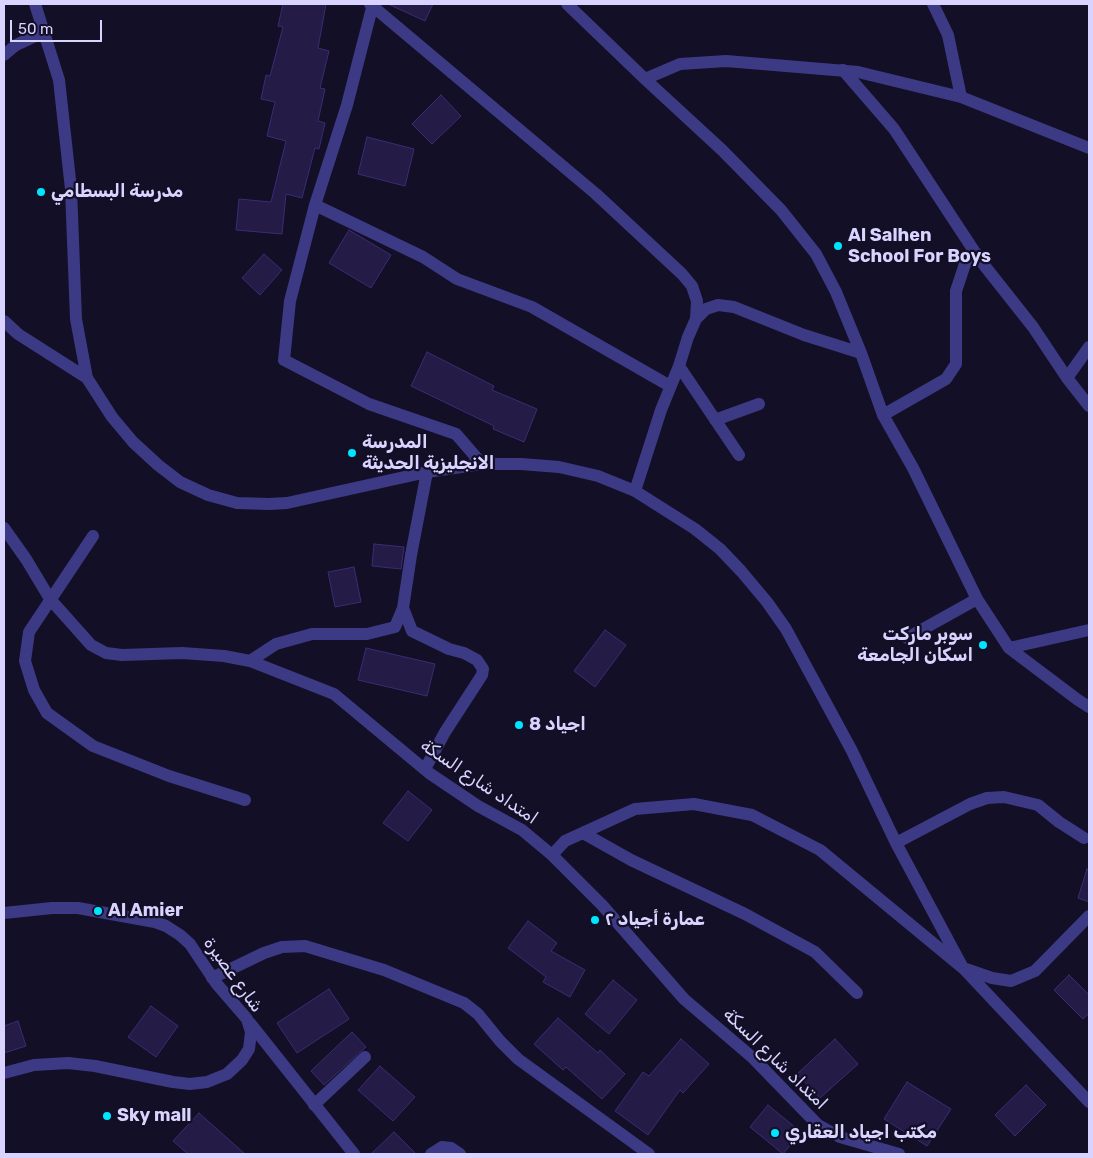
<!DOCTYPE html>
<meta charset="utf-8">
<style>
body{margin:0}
#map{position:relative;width:1093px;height:1158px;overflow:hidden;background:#130f26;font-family:Rubik,sans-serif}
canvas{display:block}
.frame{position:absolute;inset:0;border:5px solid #d9d4ff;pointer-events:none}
.scale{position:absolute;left:10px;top:20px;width:92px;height:22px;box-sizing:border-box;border:2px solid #d9d4ff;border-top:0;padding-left:6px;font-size:15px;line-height:18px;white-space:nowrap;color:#d9d4ff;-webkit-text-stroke:4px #130f26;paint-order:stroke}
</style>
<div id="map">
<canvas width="1093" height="1158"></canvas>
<div class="frame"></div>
<div class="scale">50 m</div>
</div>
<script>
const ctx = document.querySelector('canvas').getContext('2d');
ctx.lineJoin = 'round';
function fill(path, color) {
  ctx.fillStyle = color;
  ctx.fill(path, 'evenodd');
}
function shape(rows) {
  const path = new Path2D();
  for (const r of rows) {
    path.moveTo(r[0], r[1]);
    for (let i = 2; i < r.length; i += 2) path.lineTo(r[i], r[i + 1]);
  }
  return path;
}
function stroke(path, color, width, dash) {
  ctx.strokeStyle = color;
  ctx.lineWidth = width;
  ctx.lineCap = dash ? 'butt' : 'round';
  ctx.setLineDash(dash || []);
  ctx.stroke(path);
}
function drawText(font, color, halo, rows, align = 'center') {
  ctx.font = font + ' Rubik,Cairo,sans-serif';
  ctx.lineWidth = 4.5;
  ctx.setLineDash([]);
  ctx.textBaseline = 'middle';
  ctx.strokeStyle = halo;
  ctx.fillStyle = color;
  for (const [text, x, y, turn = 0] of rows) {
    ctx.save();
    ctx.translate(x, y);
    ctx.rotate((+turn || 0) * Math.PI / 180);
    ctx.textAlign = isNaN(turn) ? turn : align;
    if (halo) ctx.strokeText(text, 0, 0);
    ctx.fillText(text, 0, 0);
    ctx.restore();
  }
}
const building = shape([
 [283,4,326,4,318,48,329,51,320,88,325,89,318,121,325,123,319,149,315,148,302,198,286,194,282,234,236,230,239,199,271,202,286,141,267,136,275,102,261,99,266,75,270,76,283,27,278,26,283,4],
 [388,4,433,4,425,21,388,4],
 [441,95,461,116,432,144,412,124,441,95],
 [367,137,414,149,405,186,358,174,367,137],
 [349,230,391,255,371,288,329,263,349,230],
 [264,254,282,270,260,295,242,278,264,254],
 [427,352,494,386,492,390,537,409,524,442,493,429,494,426,411,386,427,352],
 [374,544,404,547,401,569,372,566,374,544],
 [354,567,361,602,335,607,328,572,354,567],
 [605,630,626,645,595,687,574,671,605,630],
 [366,648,435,664,427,696,358,680,366,648],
 [408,791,432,810,408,841,383,823,408,791],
 [1087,869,1089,870,1089,902,1078,898,1087,869],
 [528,921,557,943,551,951,585,970,570,997,543,982,546,977,508,948,528,921],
 [1069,975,1089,995,1089,1013,1083,1019,1054,990,1069,975],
 [613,980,637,1000,609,1034,585,1014,613,980],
 [329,989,349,1019,297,1053,277,1023,329,989],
 [151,1006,178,1026,156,1057,128,1037,151,1006],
 [558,1018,598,1053,600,1050,625,1074,602,1099,566,1067,563,1070,534,1044,558,1018],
 [18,1021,26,1046,4,1053,4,1026,18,1021],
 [352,1032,366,1047,324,1085,311,1071,352,1032],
 [681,1039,709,1064,683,1093,680,1090,648,1135,615,1111,643,1072,649,1076,681,1039],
 [835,1039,858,1064,820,1098,797,1074,835,1039],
 [380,1066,415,1097,393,1121,358,1090,380,1066],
 [907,1082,951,1109,927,1146,884,1119,907,1082],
 [1026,1085,1046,1105,1015,1136,995,1115,1026,1085],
 [768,1105,801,1132,783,1154,750,1127,768,1105],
 [199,1113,245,1154,188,1154,173,1141,199,1113],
 [394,1132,416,1154,371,1154,394,1132]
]);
fill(building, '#241b47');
stroke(building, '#3b2d73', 1);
stroke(shape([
 [35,4,59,80,71,189,76,319,87,378,112,417,133,442,158,465,180,482,208,495,237,503,269,504,287,503,427,472,482,464,521,464,559,467,598,476,635,491,695,529,720,549,741,571,767,602,786,629,852,751,896,843,963,968,1089,1102],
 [370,4,596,194,682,274,692,286,697,301,696,319],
 [373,4,347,105,315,205,290,301,284,360,369,404,456,434,482,464],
 [567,4,645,79,722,150,781,210,816,254,836,292,861,353,883,415,913,468,977,599,1009,648,1078,700,1089,707],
 [933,4,948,35,961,97],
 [4,55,16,45,44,32],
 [843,70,894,129,980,260,1033,327,1067,378,1089,406],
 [645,79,680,64,726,61,858,72,961,97,1089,148],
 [315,205,423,257,457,279,532,307,670,386],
 [4,321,18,334,87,378],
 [679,366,739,455],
 [1067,378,1089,347],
 [883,415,946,379,956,364,956,291,965,264,976,253],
 [715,420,759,404],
 [635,491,661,410,679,366,688,337,696,319,706,309,718,305,734,307,804,335,861,353],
 [4,528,26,559,50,599,91,645,106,653,122,655,182,653,224,656,250,661,334,694,429,773,478,806,522,830,552,855,602,905,684,999,753,1058,818,1125,840,1137,899,1154],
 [93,536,29,632,25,661,34,690,47,713,93,746,169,776,245,800],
 [403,608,412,631,449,649,464,653,477,660,483,669,482,675,445,732,425,769],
 [907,638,977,599],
 [1009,648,1089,630],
 [250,661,276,644,312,634,367,634,395,627,403,608,411,555,427,472],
 [583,833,631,860,745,914,815,952,857,993],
 [896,843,970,804,987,798,1004,797,1038,805,1059,822,1084,838],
 [552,855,565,841,635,809,694,804,752,815,820,850,963,968,992,978,1011,981,1035,971,1089,916],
 [4,913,52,908,78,908,155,922,166,926,180,935,190,944,216,983,247,1019,251,1032,249,1049,242,1060,227,1074,207,1082,190,1084,173,1082,95,1066,68,1063,34,1065,4,1073],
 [212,978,264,953,282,947,305,946,384,970,464,1003,478,1014,500,1041,518,1059,649,1154],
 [250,1023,354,1154],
 [314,1105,365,1057],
 [431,1154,442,1147,451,1148,460,1154]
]), '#3d3a85', 12);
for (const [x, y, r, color] of [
 [41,192,5,"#00e5ff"],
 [838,246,5,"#00e5ff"],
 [352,453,5,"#00e5ff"],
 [983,645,5,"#00e5ff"],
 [519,725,5,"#00e5ff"],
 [98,911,5,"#00e5ff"],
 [595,920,5,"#00e5ff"],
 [107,1116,5,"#00e5ff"],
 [775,1133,5,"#00e5ff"]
]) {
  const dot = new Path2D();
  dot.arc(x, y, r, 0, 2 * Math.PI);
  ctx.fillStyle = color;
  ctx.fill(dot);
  stroke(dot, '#130f26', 2);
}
drawText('bold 18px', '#d9d4ff', '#130f26', [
 ["مدرسة البسطامي",51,192],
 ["Al Salhen",848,236],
 ["School For Boys",848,257],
 ["المدرسة",362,443],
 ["الانجليزية الحديثة",362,464],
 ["سوبر ماركت",973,635,"right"],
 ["اسكان الجامعة",973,656,"right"],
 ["اجياد 8",529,725],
 ["Al Amier",108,911],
 ["عمارة أجياد ٢",605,920],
 ["Sky mall",117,1116],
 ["مكتب اجياد العقاري",785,1133]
], 'left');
drawText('18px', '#d9d4ff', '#130f26', [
 ["امتداد شارع السكة",479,782,34],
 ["شارع عصيرة",233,975,54],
 ["امتداد شارع السكة",775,1059,44]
]);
</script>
